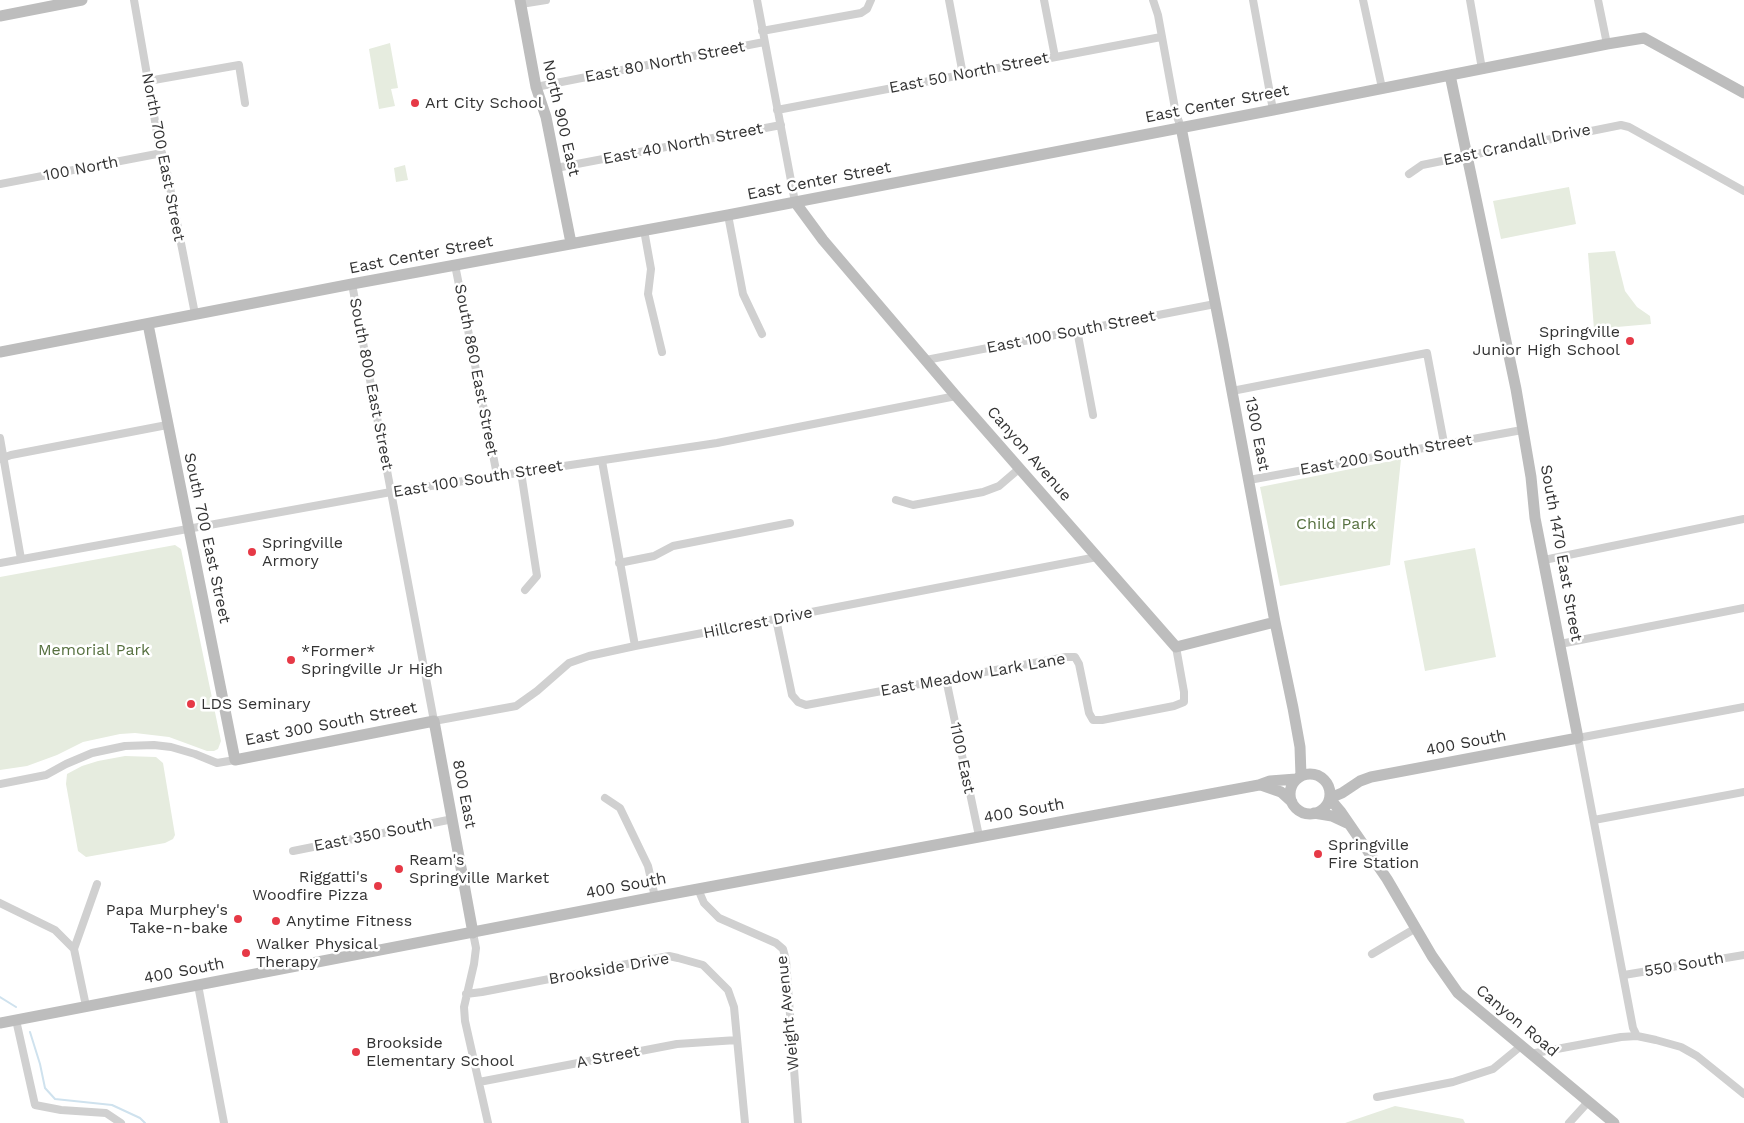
<!DOCTYPE html>
<style>
body{margin:0}
canvas{display:block;background:#fff}
</style>
<canvas width="1744" height="1123"></canvas>
<script>
const ctx = document.querySelector('canvas').getContext('2d');
ctx.lineJoin = 'round';
function fill(path, color) {
  ctx.fillStyle = color;
  ctx.fill(path, 'evenodd');
}
function shape(rows) {
  const path = new Path2D();
  for (const r of rows) {
    if (r.length === 3) {
      path.moveTo(r[0] + r[2], r[1]);
      path.arc(r[0], r[1], r[2], 0, 2 * Math.PI);
      continue;
    }
    path.moveTo(r[0], r[1]);
    for (let i = 2; i < r.length; i += 2) path.lineTo(r[i], r[i + 1]);
  }
  return path;
}
function stroke(path, color, width, dash) {
  ctx.strokeStyle = color;
  ctx.lineWidth = width;
  ctx.lineCap = dash ? 'butt' : 'round';
  ctx.setLineDash(dash || []);
  ctx.stroke(path);
}
function drawText(font, color, halo, rows, align = 'center') {
  ctx.font = font + ' "Work Sans",sans-serif';
  ctx.lineWidth = 5;
  ctx.setLineDash([]);
  ctx.textBaseline = 'middle';
  ctx.strokeStyle = halo;
  ctx.fillStyle = color;
  for (const [text, x, y, turn = 0] of rows) {
    ctx.save();
    ctx.translate(x, y);
    ctx.rotate((+turn || 0) * Math.PI / 180);
    ctx.textAlign = isNaN(turn) ? turn : align;
    if (halo) ctx.strokeText(text, 0, 0);
    ctx.fillText(text, 0, 0);
    ctx.restore();
  }
}
fill(shape([
 [390,43,398,88,391,89,395,106,379,109,369,49],
 [405,165,408,180,396,182,394,168],
 [1569,187,1576,224,1501,239,1493,201],
 [1615,251,1625,291,1637,307,1650,316,1651,324,1594,329,1588,253],
 [1401,459,1390,565,1280,586,1260,487],
 [175,545,181,549,221,741,218,749,214,751,207,751,169,737,135,733,120,734,83,742,57,755,27,766,0,770,0,577],
 [1475,548,1496,657,1425,671,1404,561],
 [125,756,156,757,163,763,175,835,173,839,165,843,86,857,78,851,66,784,67,774,82,766,98,761],
 [1395,1106,1463,1119,1465,1123,1345,1123]
]), '#e6ecdf');
stroke(shape([
 [0,997,16,1007],
 [30,1032,40,1064,45,1088,55,1099,112,1105,140,1118,145,1123]
]), '#cfe2ee', 2);
stroke(shape([
 [134,0,159,144,165,162,195,314],
 [757,0,795,202],
 [949,0,963,75],
 [1044,0,1055,57],
 [1153,0,1158,15,1176,114,1181,127],
 [1253,0,1273,110],
 [1363,0,1382,88],
 [1470,0,1482,69],
 [1598,0,1607,44],
 [521,4,546,0],
 [762,31,861,13,867,9,871,0],
 [148,81,239,65,245,103],
 [536,87,764,42],
 [777,110,1161,37],
 [556,168,781,125],
 [1409,174,1422,165,1621,125,1629,127,1744,191],
 [0,184,162,153],
 [728,215,743,294,762,334],
 [644,230,651,269,648,294,662,352],
 [455,265,497,475],
 [352,284,434,721,516,706,537,691,569,663,589,656,635,646,1097,557],
 [1077,330,1093,415],
 [926,360,1215,304],
 [1232,391,1427,353,1444,443],
 [0,438,21,559],
 [0,459,11,455,167,425],
 [602,461,635,646],
 [521,472,537,576,525,590],
 [1249,480,1522,430],
 [896,500,913,505,983,492,999,486,1020,468],
 [1544,560,1744,519],
 [0,563,391,492,717,443,956,396],
 [619,563,654,556,673,546,790,523],
 [776,619,792,695,798,702,806,705,1066,657,1075,657,1079,664,1089,713,1093,720,1102,720,1174,706,1184,702,1184,692,1176,647],
 [1560,644,1744,608],
 [946,679,979,836],
 [0,784,46,775,66,764,92,753,125,746,154,745,171,747,195,754,217,763,235,760],
 [605,798,620,808,648,866,655,897],
 [1594,820,1744,792],
 [293,851,453,819],
 [698,889,704,903,719,918,776,943,783,949,786,960,798,1123],
 [0,903,55,930,74,949,86,1006],
 [473,933,476,948,474,964,464,1007,465,1021,488,1123],
 [74,949,97,884],
 [1372,954,1416,928],
 [1624,975,1744,955],
 [198,985,224,1123],
 [466,994,482,992,658,958,669,956,678,958,703,965,728,990,734,1007,745,1123],
 [16,1020,35,1105,61,1110,106,1113,121,1123],
 [1637,1036,1633,1028,1578,738,1744,707],
 [1530,1054,1621,1037,1637,1036,1656,1040,1681,1047,1697,1056,1744,1094],
 [479,1082,677,1044,737,1040],
 [1377,1097,1453,1082,1493,1069,1521,1046],
 [1569,1123,1588,1102]
]), '#d0d0d0', 8);
stroke(shape([
 [520,0,536,87,546,117,571,243],
 [0,16,82,0],
 [1181,127,1223,343,1275,622,1293,708,1300,747,1301,776],
 [795,202,823,240,956,396,1176,647,1275,622],
 [148,324,235,760,434,721,473,933],
 [0,352,352,284,728,215,1273,110,1607,44,1644,38,1744,93],
 [1310,794,20],
 [1261,785,1281,792,1292,802],
 [1330,798,1342,793,1360,781,1371,777,1578,738,1535,518,1531,477,1516,389,1450,75],
 [1330,799,1341,812,1387,879,1432,956,1458,993,1614,1123],
 [1314,813,1332,816,1347,823],
 [0,1023,655,897,1259,785,1270,781,1296,779]
]), '#bdbdbd', 11);
for (const [x, y, r, color] of [
 [415,103,5,"#e63946"],
 [1630,341,5,"#e63946"],
 [252,552,5,"#e63946"],
 [291,660,5,"#e63946"],
 [191,704,5,"#e63946"],
 [1318,854,5,"#e63946"],
 [399,869,5,"#e63946"],
 [378,886,5,"#e63946"],
 [238,919,5,"#e63946"],
 [276,921,5,"#e63946"],
 [246,953,5,"#e63946"],
 [356,1052,5,"#e63946"]
]) {
  const dot = new Path2D();
  dot.arc(x, y, r, 0, 2 * Math.PI);
  ctx.fillStyle = color;
  ctx.fill(dot);
  stroke(dot, '#fff', 2);
}
drawText('16px', '#333', '#fff', [
 ["East 80 North Street",665,62,-11],
 ["East 50 North Street",969,73,-11],
 ["East Center Street",1217,104,-11],
 ["North 900 East",561,118,77],
 ["East 40 North Street",683,144,-11],
 ["East Crandall Drive",1517,145,-12],
 ["North 700 East Street",163,157,79],
 ["100 North",81,169,-11],
 ["East Center Street",819,181,-11],
 ["East Center Street",421,255,-11],
 ["East 100 South Street",1071,332,-11],
 ["South 860 East Street",476,370,79],
 ["South 800 East Street",371,384,79],
 ["1300 East",1257,434,79],
 ["Canyon Avenue",1029,454,49],
 ["East 200 South Street",1386,455,-10],
 ["East 100 South Street",478,479,-9],
 ["South 700 East Street",207,538,78],
 ["South 1470 East Street",1561,553,80],
 ["Hillcrest Drive",758,623,-11],
 ["East Meadow Lark Lane",973,675,-10],
 ["East 300 South Street",331,724,-11],
 ["400 South",1466,743,-11],
 ["1100 East",962,758,78],
 ["800 East",464,794,79],
 ["400 South",1024,811,-10],
 ["East 350 South",373,835,-11],
 ["400 South",626,886,-11],
 ["550 South",1684,965,-10],
 ["Brookside Drive",609,969,-10],
 ["400 South",184,971,-11],
 ["Weight Avenue",788,1013,-96],
 ["Canyon Road",1517,1021,40],
 ["A Street",608,1057,-11]
]);
drawText('16px', '#333', '#fff', [
 ["Art City School",425,103],
 ["Springville",1620,332,"right"],
 ["Junior High School",1620,350,"right"],
 ["Springville",262,543],
 ["Armory",262,561],
 ["*Former*",301,651],
 ["Springville Jr High",301,669],
 ["LDS Seminary",201,704],
 ["Springville",1328,845],
 ["Fire Station",1328,863],
 ["Ream's",409,860],
 ["Springville Market",409,878],
 ["Riggatti's",368,877,"right"],
 ["Woodfire Pizza",368,895,"right"],
 ["Papa Murphey's",228,910,"right"],
 ["Take-n-bake",228,928,"right"],
 ["Anytime Fitness",286,921],
 ["Walker Physical",256,944],
 ["Therapy",256,962],
 ["Brookside",366,1043],
 ["Elementary School",366,1061]
], 'left');
drawText('16px', '#56703f', '#fff', [
 ["Child Park",1336,524],
 ["Memorial Park",94,650]
]);
</script>
